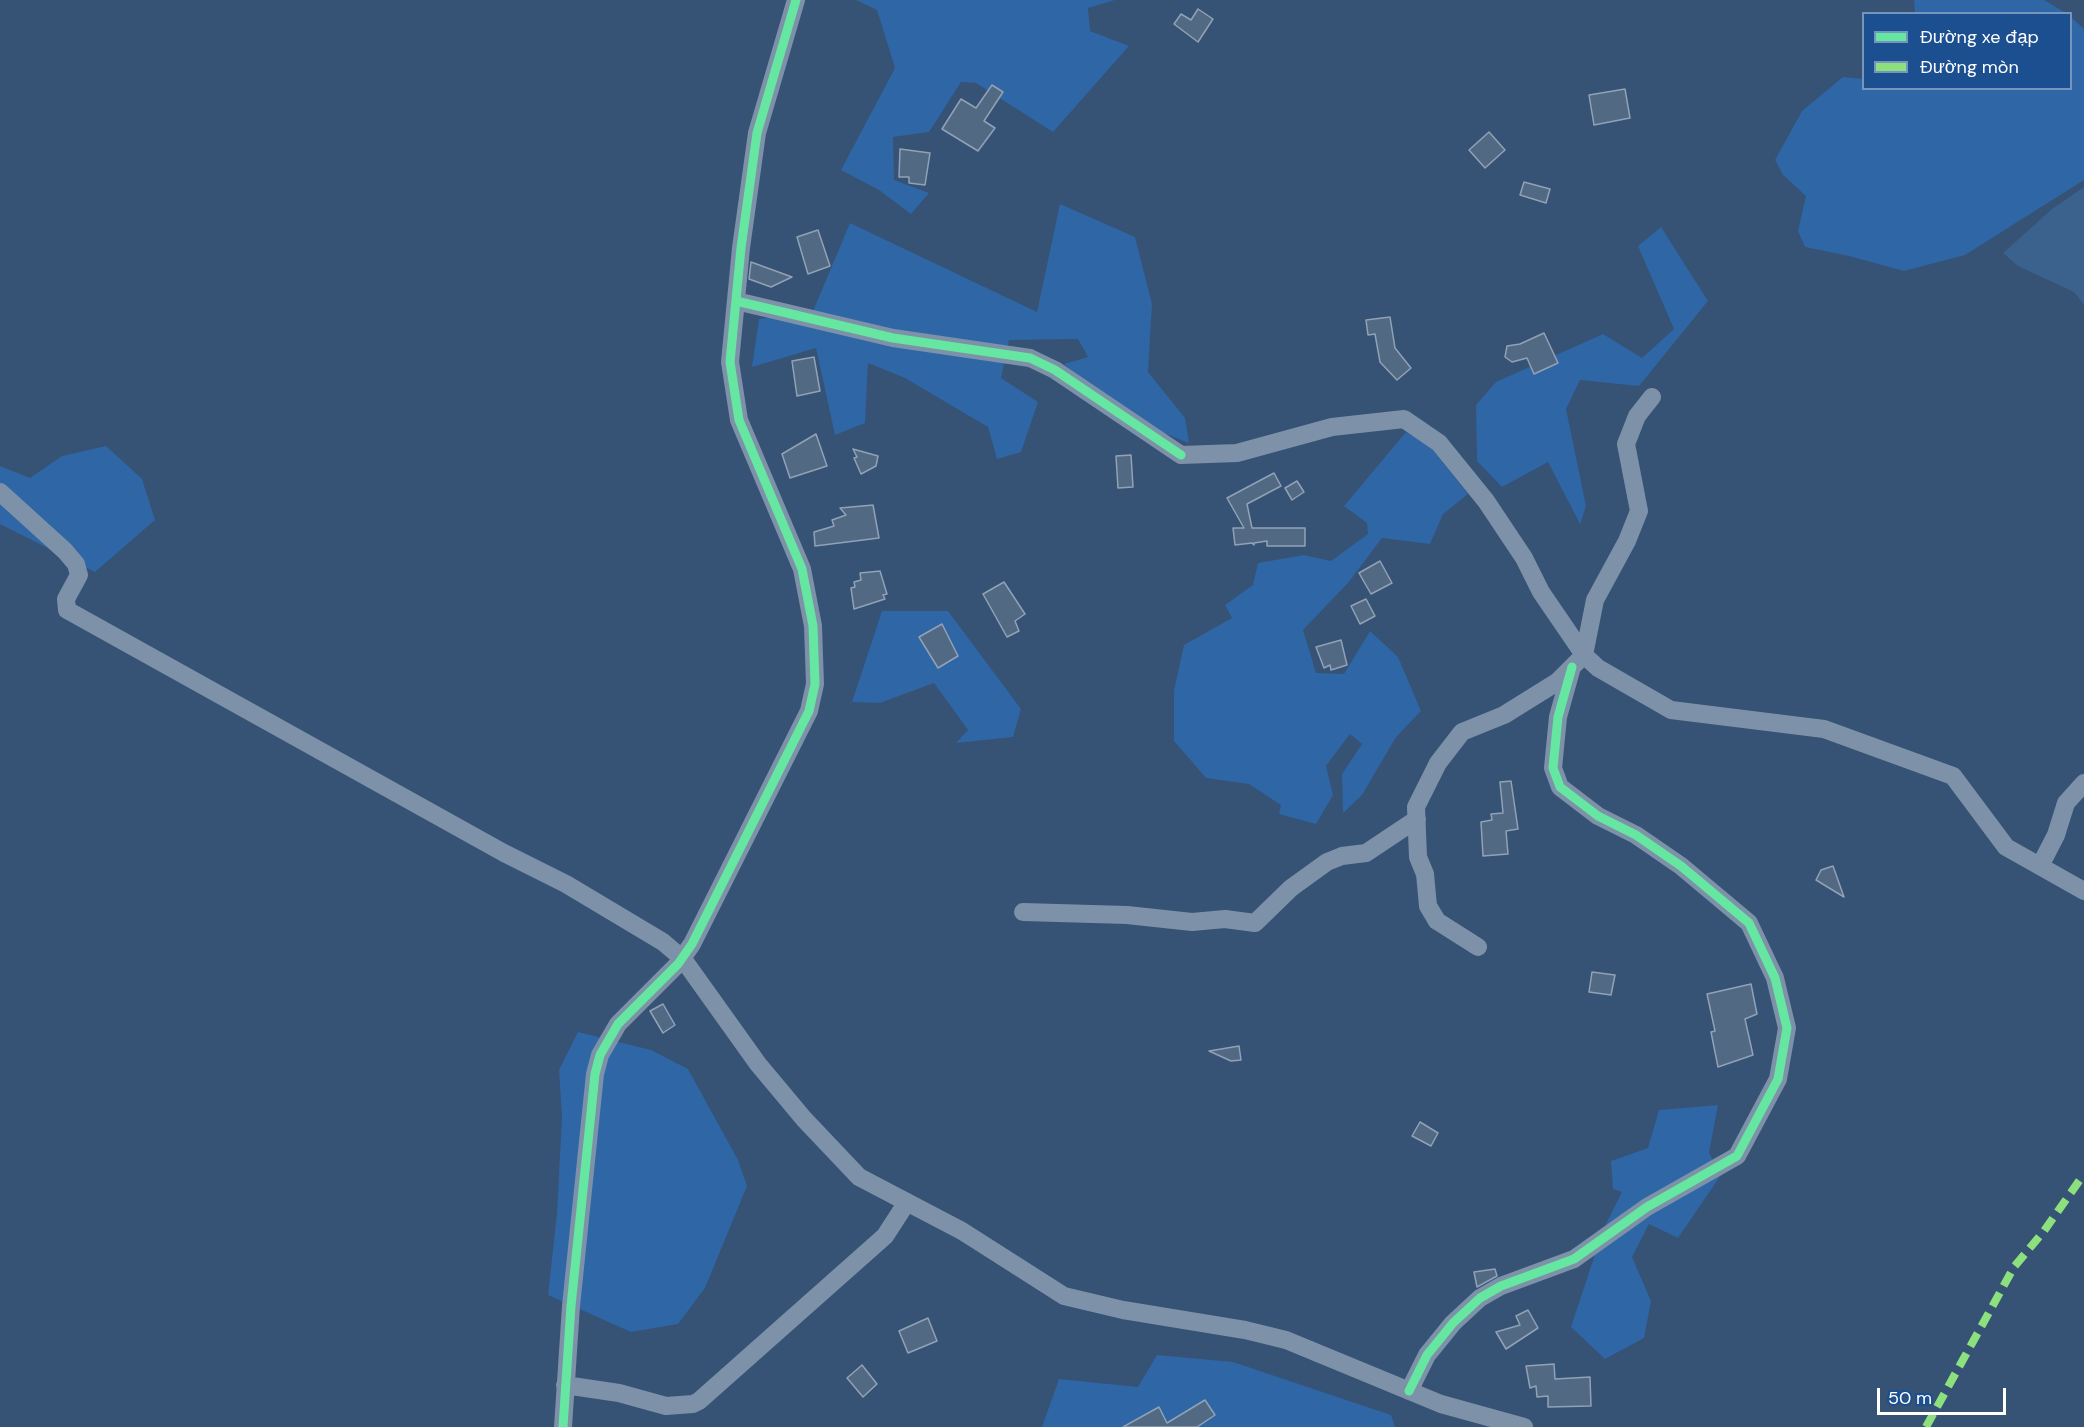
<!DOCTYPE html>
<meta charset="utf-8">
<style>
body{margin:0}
#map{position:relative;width:2084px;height:1427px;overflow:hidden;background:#365274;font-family:"DM Sans",sans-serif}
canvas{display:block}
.legend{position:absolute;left:1862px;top:12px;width:210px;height:78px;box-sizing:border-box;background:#1b4f8f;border:2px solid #7695bc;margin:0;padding:8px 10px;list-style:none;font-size:18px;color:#fff}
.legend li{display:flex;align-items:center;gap:12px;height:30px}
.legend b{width:30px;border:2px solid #7695bc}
.scale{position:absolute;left:1877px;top:1388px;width:129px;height:27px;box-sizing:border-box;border:3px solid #fff;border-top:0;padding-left:8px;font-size:18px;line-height:21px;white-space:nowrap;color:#fff;-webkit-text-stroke:4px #1b4f8f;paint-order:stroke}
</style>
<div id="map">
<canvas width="2084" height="1427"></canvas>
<ul class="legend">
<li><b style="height:8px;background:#66e7a1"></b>Đường xe đạp</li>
<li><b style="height:8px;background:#8de07e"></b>Đường mòn</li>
</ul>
<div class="scale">50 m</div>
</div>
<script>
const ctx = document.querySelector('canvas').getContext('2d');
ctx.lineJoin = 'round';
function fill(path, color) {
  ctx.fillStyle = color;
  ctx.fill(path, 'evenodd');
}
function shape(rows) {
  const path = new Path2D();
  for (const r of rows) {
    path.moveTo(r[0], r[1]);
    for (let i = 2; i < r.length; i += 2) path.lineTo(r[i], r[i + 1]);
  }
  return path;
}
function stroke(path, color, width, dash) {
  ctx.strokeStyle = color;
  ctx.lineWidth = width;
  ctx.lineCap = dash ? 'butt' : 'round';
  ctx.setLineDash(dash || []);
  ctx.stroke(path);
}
fill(shape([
 [856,0,1115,0,1088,8,1090,31,1129,46,1053,132,976,83,961,82,929,132,893,137,894,180,929,193,911,214,879,190,841,170,895,68,877,10],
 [1914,0,2044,0,2066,13,1915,13],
 [2071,17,2084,29,2084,180,1965,255,1904,271,1849,256,1805,247,1798,231,1806,196,1783,175,1775,160,1802,111,1843,77,1863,79,1864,88,2070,88],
 [1060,204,1135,237,1152,304,1148,372,1185,418,1189,443,1128,419,1064,364,1088,357,1078,339,1009,340,1001,378,1038,402,1021,452,997,459,988,427,905,378,868,363,865,423,835,435,816,348,752,367,759,319,813,311,850,223,1037,312],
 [1661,227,1708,301,1639,386,1580,380,1566,409,1586,506,1580,524,1548,462,1502,487,1477,461,1476,405,1496,382,1603,334,1642,358,1674,329,1638,246],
 [1406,432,1429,445,1468,494,1443,514,1430,544,1382,538,1348,583,1303,630,1316,673,1344,674,1370,631,1398,657,1421,711,1396,737,1362,795,1343,813,1342,774,1362,744,1350,734,1326,766,1333,795,1316,824,1279,814,1281,805,1249,784,1206,778,1174,741,1174,690,1184,645,1232,618,1225,605,1253,585,1258,563,1304,555,1331,561,1368,534,1367,523,1344,506],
 [106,446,142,479,155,520,95,572,0,524,0,466,30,478,62,456],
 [882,611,948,611,1021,709,1013,737,956,743,968,730,934,683,880,703,852,702],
 [578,1032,651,1050,688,1069,738,1160,747,1186,705,1288,678,1324,631,1332,548,1295,557,1213,562,1117,559,1070],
 [1718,1105,1709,1153,1721,1175,1678,1238,1649,1224,1632,1257,1651,1301,1644,1338,1605,1359,1571,1327,1603,1230,1622,1192,1613,1189,1611,1161,1648,1148,1659,1110],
 [1157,1355,1233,1362,1391,1415,1395,1427,1042,1427,1059,1379,1138,1387]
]), '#2f66a5');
fill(shape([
 [2084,187,2084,305,2074,292,2018,266,2003,253,2052,209]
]), '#3b618d');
const building = shape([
 [1198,9,1213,19,1198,42,1174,24,1181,14,1191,20,1198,9],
 [992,85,1003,92,984,121,995,128,978,151,942,129,961,99,976,108,992,85],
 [1625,89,1630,118,1594,125,1589,95,1625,89],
 [1489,132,1505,150,1485,168,1469,150,1489,132],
 [900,149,930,153,925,185,909,183,909,177,899,177,900,149],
 [1524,182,1550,189,1546,203,1520,195,1524,182],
 [818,230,830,266,808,274,797,237,818,230],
 [751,262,792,277,771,287,749,279,751,262],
 [1390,317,1395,348,1411,368,1397,380,1380,362,1375,334,1368,335,1366,320,1390,317],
 [1544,333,1558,363,1534,374,1527,358,1512,362,1505,357,1507,346,1520,344,1544,333],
 [814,357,820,391,797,396,792,361,814,357],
 [816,434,827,466,790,478,782,454,816,434],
 [853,449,878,456,876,466,861,474,854,458,857,457,853,449],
 [1131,455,1133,487,1118,488,1116,456,1131,455],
 [1274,473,1281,486,1247,504,1252,528,1305,528,1305,546,1267,546,1267,541,1254,543,1254,545,1252,543,1235,545,1233,528,1244,528,1227,498,1274,473],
 [1297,481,1304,492,1292,500,1285,488,1297,481],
 [873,505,879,538,815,546,814,532,834,526,832,520,846,515,840,508,873,505],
 [1380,561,1392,583,1371,594,1359,573,1380,561],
 [880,571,887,594,883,595,885,599,854,609,851,588,855,587,854,582,861,580,860,573,880,571],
 [1004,582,1025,614,1015,621,1019,631,1007,637,983,594,1004,582],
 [1366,599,1375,616,1360,624,1351,606,1366,599],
 [942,624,958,656,938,668,919,637,942,624],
 [1341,640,1347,665,1331,670,1330,665,1324,668,1316,647,1341,640],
 [1511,781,1518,829,1506,831,1508,854,1483,856,1481,822,1492,820,1491,814,1503,813,1500,782,1511,781],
 [1833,866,1844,897,1816,880,1821,870,1833,866],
 [1592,972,1615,975,1611,995,1589,992,1592,972],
 [1751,984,1757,1014,1745,1019,1753,1055,1718,1067,1711,1032,1715,1031,1707,994,1751,984],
 [663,1004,675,1025,663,1033,650,1011,663,1004],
 [1239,1046,1241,1060,1231,1061,1209,1051,1239,1046],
 [1420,1122,1438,1133,1431,1146,1412,1136,1420,1122],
 [1495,1269,1497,1276,1477,1287,1474,1272,1495,1269],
 [1528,1310,1538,1328,1506,1349,1496,1332,1520,1325,1516,1316,1528,1310],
 [928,1318,937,1341,908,1353,899,1331,928,1318],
 [1554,1364,1555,1379,1590,1377,1591,1406,1548,1407,1548,1396,1537,1397,1536,1386,1530,1388,1526,1366,1554,1364],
 [862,1365,877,1384,863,1397,847,1378,862,1365],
 [1205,1400,1215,1415,1197,1427,1123,1427,1159,1407,1167,1423,1205,1400]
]);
fill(building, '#526984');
stroke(building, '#92a2b6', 1.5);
stroke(shape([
 [736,301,893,338,1030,358,1055,370,1181,455,1237,453,1332,427,1404,419,1439,443,1486,501,1524,558,1541,592,1584,655,1598,668,1671,710,1824,729,1953,776,2006,847,2084,891],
 [0,492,65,551,76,564,79,575,66,599,67,610,504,853,566,884,663,942,683,959,758,1064,804,1119,859,1177,962,1231,1064,1296,1123,1310,1245,1330,1286,1340,1441,1404,1524,1427],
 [2040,866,2056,835,2066,803,2084,783],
 [1023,912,1127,915,1192,922,1225,919,1255,923,1291,888,1327,862,1342,856,1366,853,1417,819],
 [1478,947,1437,921,1428,906,1425,874,1418,857,1416,807,1438,763,1462,732,1504,715,1557,682,1584,655,1595,600,1627,541,1639,511,1626,444,1637,416,1652,397],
 [565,1385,619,1393,666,1406,693,1404,699,1401,885,1236,907,1202],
 [1409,1391,1427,1355,1453,1323,1480,1298,1501,1286,1574,1259,1647,1207,1737,1156,1778,1079,1787,1028,1775,978,1749,923,1681,866,1636,835,1598,816,1560,787,1553,768,1558,717,1572,667],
 [563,1427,571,1306,595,1074,600,1055,618,1024,678,964,692,944,809,711,815,684,813,626,802,569,739,420,730,362,741,248,757,133,796,0]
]), '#7d92a8', 18);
stroke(shape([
 [1926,1427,2014,1267,2044,1231,2084,1174]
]), '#8de07e', 8, [15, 8]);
stroke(shape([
 [736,301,893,338,1030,358,1055,370,1181,455],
 [1409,1391,1427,1355,1453,1323,1480,1298,1501,1286,1574,1259,1647,1207,1737,1156,1778,1079,1787,1028,1775,978,1749,923,1681,866,1636,835,1598,816,1560,787,1553,768,1558,717,1572,667],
 [563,1427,571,1306,595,1074,600,1055,618,1024,678,964,692,944,809,711,815,684,813,626,802,569,739,420,730,362,741,248,757,133,796,0]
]), '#66e7a1', 9);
</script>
